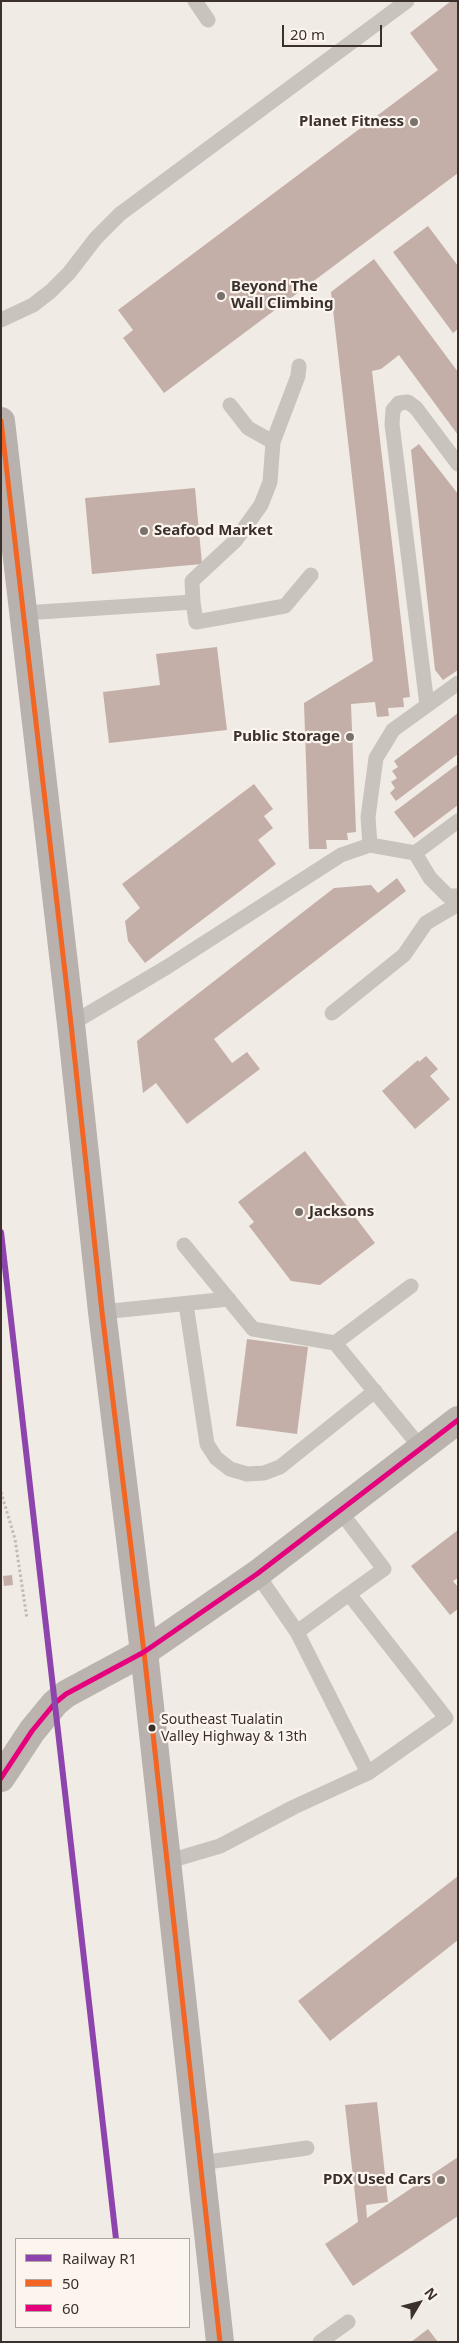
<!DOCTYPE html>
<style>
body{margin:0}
#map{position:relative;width:459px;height:2343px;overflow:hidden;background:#f0ebe5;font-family:"Noto Sans",sans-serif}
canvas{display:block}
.frame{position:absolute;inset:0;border:2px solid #3b302b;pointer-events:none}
.legend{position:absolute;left:15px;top:2238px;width:175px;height:90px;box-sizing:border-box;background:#fbf5ee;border:1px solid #aea6a0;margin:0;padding:6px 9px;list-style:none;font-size:15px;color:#3b302b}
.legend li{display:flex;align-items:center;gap:10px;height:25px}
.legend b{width:25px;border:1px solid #aea6a0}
.north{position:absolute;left:394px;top:2278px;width:50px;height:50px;-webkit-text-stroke:4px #fbf5ee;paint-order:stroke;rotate:53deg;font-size:14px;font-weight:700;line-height:20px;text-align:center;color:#3b302b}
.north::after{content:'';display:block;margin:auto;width:18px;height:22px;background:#3b302b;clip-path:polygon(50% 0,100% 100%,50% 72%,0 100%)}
.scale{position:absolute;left:282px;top:25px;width:100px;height:22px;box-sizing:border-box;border:2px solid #3b302b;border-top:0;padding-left:6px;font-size:15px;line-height:18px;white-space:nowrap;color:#3b302b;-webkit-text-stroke:4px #fbf5ee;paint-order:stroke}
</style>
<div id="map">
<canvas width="459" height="2343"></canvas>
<div class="frame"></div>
<ul class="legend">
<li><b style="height:6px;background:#8e44ad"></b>Railway R1</li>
<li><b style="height:6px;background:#f26522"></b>50</li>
<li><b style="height:6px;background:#e5007d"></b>60</li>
</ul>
<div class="north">N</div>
<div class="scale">20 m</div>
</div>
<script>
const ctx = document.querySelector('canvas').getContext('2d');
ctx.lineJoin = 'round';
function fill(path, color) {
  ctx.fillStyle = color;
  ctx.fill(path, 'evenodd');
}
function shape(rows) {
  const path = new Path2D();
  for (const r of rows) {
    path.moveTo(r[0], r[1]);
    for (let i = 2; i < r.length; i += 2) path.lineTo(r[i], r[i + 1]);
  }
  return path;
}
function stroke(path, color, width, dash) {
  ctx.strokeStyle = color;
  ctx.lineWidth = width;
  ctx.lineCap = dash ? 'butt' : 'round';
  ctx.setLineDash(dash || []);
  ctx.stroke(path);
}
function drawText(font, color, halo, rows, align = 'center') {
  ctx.font = font + ' "Noto Sans",sans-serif';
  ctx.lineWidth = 4.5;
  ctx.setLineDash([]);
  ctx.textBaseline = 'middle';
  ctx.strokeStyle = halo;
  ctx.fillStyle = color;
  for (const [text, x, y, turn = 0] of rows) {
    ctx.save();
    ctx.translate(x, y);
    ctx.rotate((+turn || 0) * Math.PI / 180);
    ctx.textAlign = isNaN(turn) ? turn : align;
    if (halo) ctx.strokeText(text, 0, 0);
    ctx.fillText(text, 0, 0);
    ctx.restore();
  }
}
fill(shape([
 [451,1,458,1,458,173,164,393,123,338,133,330,118,310,438,70,410,33],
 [428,226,458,266,458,329,453,333,393,252],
 [374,259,458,372,458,435,399,355,381,369,372,371,410,697,403,698,404,707,388,708,389,716,377,717,375,702,351,704,356,832,347,833,348,840,326,840,327,849,309,849,304,703,373,661,331,292],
 [419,444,458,494,458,670,443,680,435,670,411,450],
 [195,488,202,564,92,574,85,498],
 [217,647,227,730,109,743,103,692,160,685,156,654],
 [458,713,458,754,396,801,390,793,395,788,391,782,397,778,392,771,398,767,394,761],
 [458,764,458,805,414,838,394,812],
 [254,784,273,809,264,816,273,828,258,840,276,864,145,963,128,941,125,921,140,908,122,884],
 [397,878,406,891,214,1039,232,1063,247,1052,260,1069,187,1124,156,1083,143,1093,137,1041,334,888,371,885,378,893],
 [426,1056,438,1069,430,1076,450,1099,415,1129,382,1091,418,1060,419,1062],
 [305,1151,375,1243,320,1285,291,1281,249,1226,254,1222,238,1202],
 [247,1339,308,1347,297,1434,236,1426],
 [458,1530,458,1578,453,1581,458,1587,458,1609,450,1615,411,1566],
 [12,1575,13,1585,4,1586,3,1576],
 [458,1876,458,1940,330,2041,298,2001],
 [377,2102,388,2202,366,2205,367,2218,458,2157,458,2216,353,2286,325,2244,358,2222,345,2105],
 [428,2329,438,2342,411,2342]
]), '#c3afa7');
stroke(shape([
 [1,1492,15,1539,27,1619]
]), '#c2bbb6', 3, [2.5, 2.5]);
stroke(shape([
 [195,1,208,20],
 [1,320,33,305,51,291,69,273,96,238,120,214,407,1],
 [230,405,248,428,273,442],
 [193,602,192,581,235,541,261,505,270,482,273,442,298,376,299,366],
 [24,613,193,602,196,622,285,606,311,575],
 [427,705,392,424,393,410,399,403,408,402,416,408,458,464],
 [370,845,368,817,376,758,393,730,458,683],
 [415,853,430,878,448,896,458,896],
 [332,1013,404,955,426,923,458,904],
 [71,1024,167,967,341,855,370,845,415,853,458,821],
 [184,1245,253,1329,335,1343,411,1286],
 [186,1304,207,1444,216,1458,230,1469,247,1474,264,1473,280,1467,375,1391],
 [102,1312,229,1299],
 [335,1343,421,1448],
 [257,1574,297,1632,368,1773],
 [297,1632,349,1594],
 [166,1862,220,1846,294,1807,368,1773,446,1718,349,1594,384,1569,340,1511],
 [200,2163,307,2148],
 [320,2342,348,2322]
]), '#c9c3be', 15);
stroke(shape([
 [1,1778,32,1731,55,1703,66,1694,144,1652,257,1574,458,1420]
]), '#bab3ae', 28);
stroke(shape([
 [1,421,71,1024,102,1312,144,1652,220,2342]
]), '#b8b1ad', 28);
stroke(shape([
 [1,421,71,1024,102,1312,144,1652,220,2342]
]), '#f26522', 5);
stroke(shape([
 [1,1778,32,1731,55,1703,66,1694,144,1652,257,1574,458,1420]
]), '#e5007d', 5);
stroke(shape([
 [1,1232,116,2239]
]), '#8e44ad', 6);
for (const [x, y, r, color] of [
 [414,122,5,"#7a716c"],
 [221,296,5,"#7a716c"],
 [144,531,5,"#7a716c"],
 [350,737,5,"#7a716c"],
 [299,1212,5,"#7a716c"],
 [152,1728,4.5,"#3b302b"],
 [441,2180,5,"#7a716c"]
]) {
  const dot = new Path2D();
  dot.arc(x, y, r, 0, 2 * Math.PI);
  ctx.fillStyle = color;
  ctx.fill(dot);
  stroke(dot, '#fbf5ee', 2);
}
drawText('14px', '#3b302b', '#fbf5ee', [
 ["Southeast Tualatin",161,1720],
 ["Valley Highway & 13th",161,1737]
], 'left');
drawText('bold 15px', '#3b302b', '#fbf5ee', [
 ["Planet Fitness",404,122],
 ["Beyond The",231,287,"left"],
 ["Wall Climbing",231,304,"left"],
 ["Seafood Market",154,531,"left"],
 ["Public Storage",340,737],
 ["Jacksons",309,1212,"left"],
 ["PDX Used Cars",431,2180]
], 'right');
</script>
